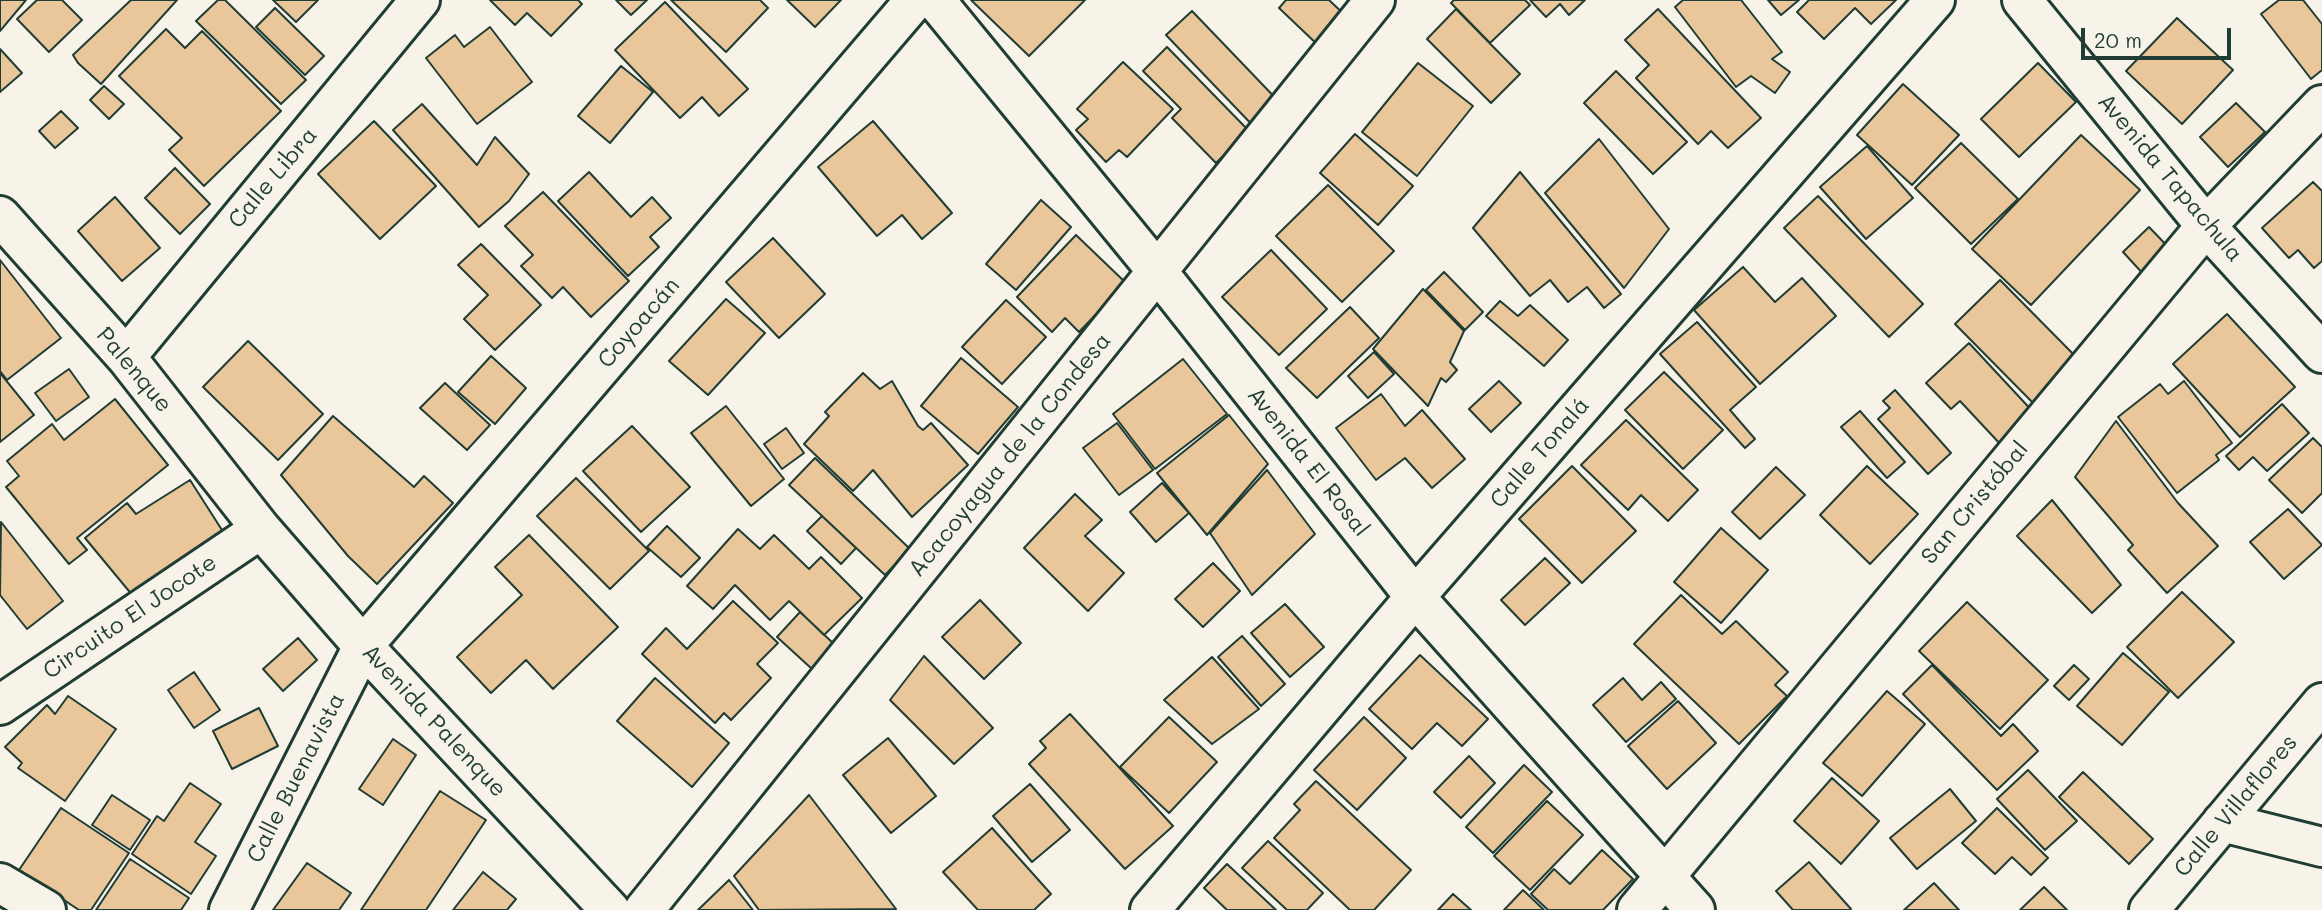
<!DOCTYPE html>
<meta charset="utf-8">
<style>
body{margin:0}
#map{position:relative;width:2322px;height:910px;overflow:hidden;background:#f7f3e8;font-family:Mali,sans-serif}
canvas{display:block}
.scale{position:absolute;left:2081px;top:28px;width:150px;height:32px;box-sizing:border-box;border:4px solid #1f3d34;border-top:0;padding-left:9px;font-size:21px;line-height:24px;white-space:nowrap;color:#1f3d34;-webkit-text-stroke:5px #f7f3e8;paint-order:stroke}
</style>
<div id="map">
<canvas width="2322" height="910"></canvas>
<div class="scale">20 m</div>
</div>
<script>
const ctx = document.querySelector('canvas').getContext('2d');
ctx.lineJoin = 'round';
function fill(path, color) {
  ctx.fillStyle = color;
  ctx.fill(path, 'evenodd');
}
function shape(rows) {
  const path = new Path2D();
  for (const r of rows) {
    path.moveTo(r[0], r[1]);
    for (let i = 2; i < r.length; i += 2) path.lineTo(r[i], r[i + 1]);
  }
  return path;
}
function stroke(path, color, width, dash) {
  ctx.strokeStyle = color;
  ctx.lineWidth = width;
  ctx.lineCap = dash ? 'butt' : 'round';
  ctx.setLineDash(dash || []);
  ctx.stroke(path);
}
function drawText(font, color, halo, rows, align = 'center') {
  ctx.font = font + ' Mali,sans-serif';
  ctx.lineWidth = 6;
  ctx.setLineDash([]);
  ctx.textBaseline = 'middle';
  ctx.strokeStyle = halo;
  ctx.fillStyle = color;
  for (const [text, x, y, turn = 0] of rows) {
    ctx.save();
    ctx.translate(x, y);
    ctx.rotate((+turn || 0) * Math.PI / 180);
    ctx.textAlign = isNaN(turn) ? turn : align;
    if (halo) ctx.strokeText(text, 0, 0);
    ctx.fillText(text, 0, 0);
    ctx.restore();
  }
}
const building = shape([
 [0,0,26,0,0,31,0,0],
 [37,0,62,0,82,20,49,52,17,19,37,0],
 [131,0,177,0,101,84,78,63,73,55,131,0],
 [218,0,225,0,306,80,281,104,196,21,218,0],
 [273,0,318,0,296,22,273,0],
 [490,0,578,0,582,4,551,36,527,13,515,25,490,0],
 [616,0,647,0,631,15,616,0],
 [671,0,760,0,768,8,726,52,671,0],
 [787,0,841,0,815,27,787,0],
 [971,0,1085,0,1029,56,971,0],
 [1286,0,1329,0,1348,18,1320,47,1279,8,1286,0],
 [1454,0,1525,0,1530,5,1490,43,1451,3,1454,0],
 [1530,0,1585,0,1569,15,1560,4,1546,17,1530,0],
 [1683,0,1741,0,1782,52,1772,59,1790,72,1775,93,1751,76,1736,87,1675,7,1683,0],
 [1768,0,1799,0,1781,15,1768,0],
 [1809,0,1896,0,1871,24,1855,8,1824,39,1797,12,1809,0],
 [2279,0,2303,0,2322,24,2322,70,2311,79,2261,14,2279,0],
 [665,2,748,89,719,116,702,97,680,118,615,50,665,2],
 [275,8,324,56,305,75,256,27,275,8],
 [1456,9,1520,74,1491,103,1427,39,1456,9],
 [1658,9,1761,118,1728,148,1711,131,1698,144,1636,78,1649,65,1625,40,1658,9],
 [1192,11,1285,108,1259,132,1166,35,1192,11],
 [2177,18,2233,70,2182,124,2126,71,2177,18],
 [490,27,532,82,477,124,426,58,455,35,464,47,490,27],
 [166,29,185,48,202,31,281,111,204,186,169,150,182,138,119,76,166,29],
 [1167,47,1249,131,1216,163,1172,118,1181,109,1143,71,1167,47],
 [0,49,22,73,0,92,0,49],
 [1123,62,1173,109,1127,157,1119,150,1106,162,1076,130,1088,119,1077,109,1123,62],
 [1418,63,1473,106,1417,176,1362,132,1418,63],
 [2038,63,2076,102,2019,157,1981,119,2038,63],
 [621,66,653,92,610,143,578,116,621,66],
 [1616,71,1687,142,1653,174,1584,103,1616,71],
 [1903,84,1959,135,1912,185,1857,135,1903,84],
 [104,86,124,104,109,119,90,100,104,86],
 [2236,103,2265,132,2228,167,2200,137,2236,103],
 [422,104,477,165,495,137,529,174,509,201,479,227,393,130,422,104],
 [61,111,78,128,55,148,39,131,61,111],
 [374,121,436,186,380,239,318,174,374,121],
 [873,121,952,213,922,239,902,215,877,236,818,167,873,121],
 [1355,134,1413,186,1378,225,1320,173,1355,134],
 [2081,135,2140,190,2031,305,1972,249,2081,135],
 [1599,139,1669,229,1624,288,1545,193,1599,139],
 [1961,143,2018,199,1971,244,1915,188,1961,143],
 [1867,146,1913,198,1866,239,1820,187,1867,146],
 [175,168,210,204,180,234,145,198,175,168],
 [589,172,631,217,652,197,671,218,650,237,659,247,628,276,558,201,589,172],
 [1520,172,1621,294,1604,308,1587,287,1568,302,1550,280,1530,296,1473,228,1520,172],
 [2313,182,2322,191,2322,261,2314,268,2298,250,2289,258,2262,228,2313,182],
 [1328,185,1394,251,1342,302,1276,236,1328,185],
 [543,192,629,281,591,317,563,287,552,298,521,266,533,255,505,226,543,192],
 [1818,196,1923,304,1889,337,1784,228,1818,196],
 [115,197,160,248,122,281,78,231,115,197],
 [1041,200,1071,227,1016,290,986,264,1041,200],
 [2149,227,2173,252,2146,277,2123,252,2149,227],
 [1076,235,1126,283,1079,332,1065,318,1052,332,1017,297,1076,235],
 [773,238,825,294,779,338,726,282,773,238],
 [481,244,541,305,495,350,464,319,488,295,458,265,481,244],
 [1271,250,1327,309,1279,355,1222,297,1271,250],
 [0,260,61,338,7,380,0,371,0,260],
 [1743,267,1775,302,1802,278,1836,316,1760,384,1694,310,1743,267],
 [1444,272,1483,312,1465,330,1426,290,1444,272],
 [2000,280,2084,365,2039,409,1955,324,2000,280],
 [1423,289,1464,331,1450,362,1457,370,1446,382,1441,378,1428,406,1373,349,1423,289],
 [726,299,765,333,708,395,669,361,726,299],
 [1006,300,1046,337,1002,384,962,347,1006,300],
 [1500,301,1518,316,1530,305,1568,340,1544,366,1486,316,1500,301],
 [1350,307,1379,338,1317,398,1286,368,1350,307],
 [2227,314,2295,387,2240,437,2173,364,2227,314],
 [1697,322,1756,387,1730,410,1755,439,1745,448,1660,354,1697,322],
 [248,341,323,414,278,460,203,387,248,341],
 [1969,343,2036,415,2002,446,1960,401,1951,409,1926,383,1969,343],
 [1374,352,1394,374,1368,398,1348,376,1374,352],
 [491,356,526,388,495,424,458,392,491,356],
 [961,358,1018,407,978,454,921,406,961,358],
 [1183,359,1227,414,1155,469,1113,414,1183,359],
 [69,369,89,397,56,421,35,393,69,369],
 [1664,372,1723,430,1683,469,1625,410,1664,372],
 [0,373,34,415,0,442,0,373],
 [863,373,880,389,892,381,918,426,923,430,931,423,968,465,912,517,873,470,853,491,804,444,829,416,825,412,863,373],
 [1499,381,1521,403,1491,432,1469,409,1499,381],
 [2184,381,2232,443,2216,455,2219,460,2177,493,2118,417,2160,384,2168,394,2184,381],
 [445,383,490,425,467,450,420,408,445,383],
 [1895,390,1951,453,1928,474,1878,419,1890,408,1883,401,1895,390],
 [1381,394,1405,426,1422,410,1465,459,1432,488,1405,458,1376,480,1336,428,1381,394],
 [115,399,168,465,77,538,87,550,69,564,6,487,19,476,7,461,52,424,64,440,115,399],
 [2282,404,2309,433,2267,471,2253,457,2239,470,2226,456,2282,404],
 [726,406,784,479,751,506,691,433,726,406],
 [1860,411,1905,462,1887,478,1841,427,1860,411],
 [1229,415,1268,464,1207,535,1157,473,1229,415],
 [333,416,414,487,424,476,453,503,377,584,348,556,281,475,333,416],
 [1626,420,1698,490,1668,521,1641,495,1628,510,1581,465,1626,420],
 [2116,421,2178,503,2218,546,2167,593,2128,550,2133,545,2075,477,2116,421],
 [1117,423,1153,470,1119,495,1083,448,1117,423],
 [632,426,690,487,641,532,583,471,632,426],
 [786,428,804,453,782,469,764,444,786,428],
 [2313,438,2322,447,2322,493,2302,513,2269,480,2313,438],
 [815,458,910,549,885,575,789,485,815,458],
 [1572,466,1636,531,1582,583,1519,519,1572,466],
 [1867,466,1918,514,1870,564,1820,515,1867,466],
 [1776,467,1805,495,1760,539,1732,512,1776,467],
 [1267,470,1315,534,1252,595,1210,533,1267,470],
 [576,478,649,551,610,589,537,516,576,478],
 [190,480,229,541,138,602,85,538,127,503,136,514,190,480],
 [1162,483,1189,513,1156,542,1130,512,1162,483],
 [1075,494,1102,520,1085,536,1124,573,1088,611,1024,548,1075,494],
 [2052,500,2121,585,2092,613,2017,536,2052,500],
 [2288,509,2322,545,2284,579,2250,542,2288,509],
 [822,516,856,548,841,564,807,531,822,516],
 [1,522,63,601,27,629,0,595,1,522],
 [667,526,700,558,681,577,647,547,667,526],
 [1721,528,1768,570,1721,623,1674,582,1721,528],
 [738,529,760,549,774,535,809,569,821,557,862,598,824,635,789,601,770,620,735,585,713,609,687,586,738,529],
 [529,535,618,627,553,689,526,660,491,693,457,657,522,595,495,567,529,535],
 [1545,558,1570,583,1525,625,1501,600,1545,558],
 [1213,563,1240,591,1203,627,1175,599,1213,563],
 [2182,592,2234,642,2178,698,2127,647,2182,592],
 [1681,595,1722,634,1736,621,1788,672,1775,685,1787,696,1739,744,1634,644,1681,595],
 [980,600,1021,643,984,679,942,637,980,600],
 [733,601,778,643,757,664,771,678,731,720,724,713,715,723,642,654,666,628,687,649,733,601],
 [1967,602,2048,680,2000,729,1919,651,1967,602],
 [1285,604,1324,647,1290,677,1251,633,1285,604],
 [800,612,835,645,812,669,777,637,800,612],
 [1242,636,1285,684,1261,706,1218,657,1242,636],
 [298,638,317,660,283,691,263,669,298,638],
 [2123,653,2169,692,2122,745,2077,706,2123,653],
 [1420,655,1488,719,1462,746,1437,723,1412,749,1369,709,1420,655],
 [924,656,993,728,954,764,890,700,924,656],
 [1212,657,1259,709,1212,744,1164,700,1212,657],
 [1932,665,2001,736,2013,724,2038,751,1997,790,1903,694,1932,665],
 [2074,665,2089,679,2069,700,2054,686,2074,665],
 [194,672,220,710,194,728,168,690,194,672],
 [655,678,729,743,692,787,617,721,655,678],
 [1623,678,1642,700,1661,682,1676,699,1626,742,1593,705,1623,678],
 [1887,691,1925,724,1862,796,1823,763,1887,691],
 [68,696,116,729,65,801,18,768,22,763,5,747,47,705,55,714,68,696],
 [1678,701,1716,743,1667,789,1628,746,1678,701],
 [259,708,278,746,232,769,213,731,259,708],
 [1070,714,1173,826,1125,869,1029,764,1046,748,1040,741,1070,714],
 [1169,717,1217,762,1169,813,1120,767,1169,717],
 [1364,717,1406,758,1357,810,1314,770,1364,717],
 [888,738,936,796,891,833,843,775,888,738],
 [393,739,416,755,383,805,359,789,393,739],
 [1469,756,1495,783,1461,818,1434,792,1469,756],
 [1524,765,1552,792,1493,853,1466,827,1524,765],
 [2028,770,2077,821,2045,850,1997,799,2028,770],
 [2083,772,2153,839,2129,864,2059,797,2083,772],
 [1832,778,1879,821,1841,864,1794,821,1832,778],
 [1316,781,1411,870,1374,910,1350,910,1274,838,1300,810,1294,804,1316,781],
 [190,783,221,804,195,842,216,856,191,894,132,854,157,816,164,821,190,783],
 [1030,784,1070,830,1032,862,993,816,1030,784],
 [1950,789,1976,821,1917,869,1890,838,1950,789],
 [440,791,486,820,426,910,361,910,440,791],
 [112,795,150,820,130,850,92,825,112,795],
 [809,795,896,909,759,910,734,876,809,795],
 [1547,801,1583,835,1530,890,1494,856,1547,801],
 [61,808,129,853,91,910,79,910,19,870,61,808],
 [1997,808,2048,858,2031,875,2012,857,1995,874,1962,843,1997,808],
 [992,828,1051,894,1034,910,978,910,943,872,992,828],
 [1268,841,1323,893,1307,910,1287,910,1242,868,1268,841],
 [1602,850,1633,879,1603,910,1548,910,1531,894,1554,869,1570,884,1602,850],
 [130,859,189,898,181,910,96,910,130,859],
 [1809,862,1851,909,1850,910,1793,910,1776,891,1809,862],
 [307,863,351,893,339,910,273,910,307,863],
 [1227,864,1276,910,1227,910,1204,888,1227,864],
 [483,872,516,899,507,910,453,910,483,872],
 [729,880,753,910,698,910,729,880],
 [1934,883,1959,910,1904,910,1934,883],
 [2044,887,2067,910,2020,910,2044,887],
 [1523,890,1544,910,1504,910,1523,890],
 [1453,894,1471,910,1438,910,1453,894]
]);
fill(building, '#eac79b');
stroke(building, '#1f3d34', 2);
const street = shape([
 [935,0,1157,271,1415,597,1695,910],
 [2022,0,2206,226,2322,353],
 [0,216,126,357,261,529,363,646,610,910],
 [126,357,420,0],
 [0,705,261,529],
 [2222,822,2322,847],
 [0,883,46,910],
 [229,910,363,646,915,0],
 [644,910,1375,0],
 [1150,910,1415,597,1935,0],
 [1637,910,2206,226,2322,105],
 [2149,910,2322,703]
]);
stroke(street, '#1f3d34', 44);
stroke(street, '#f7f3e8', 38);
drawText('23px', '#1f3d34', '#f7f3e8', [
 ["Calle Libra",273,178,-50],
 ["Avenida Tapachula",2170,178,50],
 ["Coyoacán",639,323,-49],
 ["Palenque",134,370,50],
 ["Calle Tonalá",1540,453,-49],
 ["Acacoyagua de la Condesa",1010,455,-51],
 ["Avenida El Rosal",1308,462,52],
 ["San Cristóbal",1975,503,-50],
 ["Circuito El Jocote",130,617,-34],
 ["Avenida Palenque",434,721,47],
 ["Calle Buenavista",296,778,-63],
 ["Calle Villaflores",2236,806,-50]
]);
</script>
